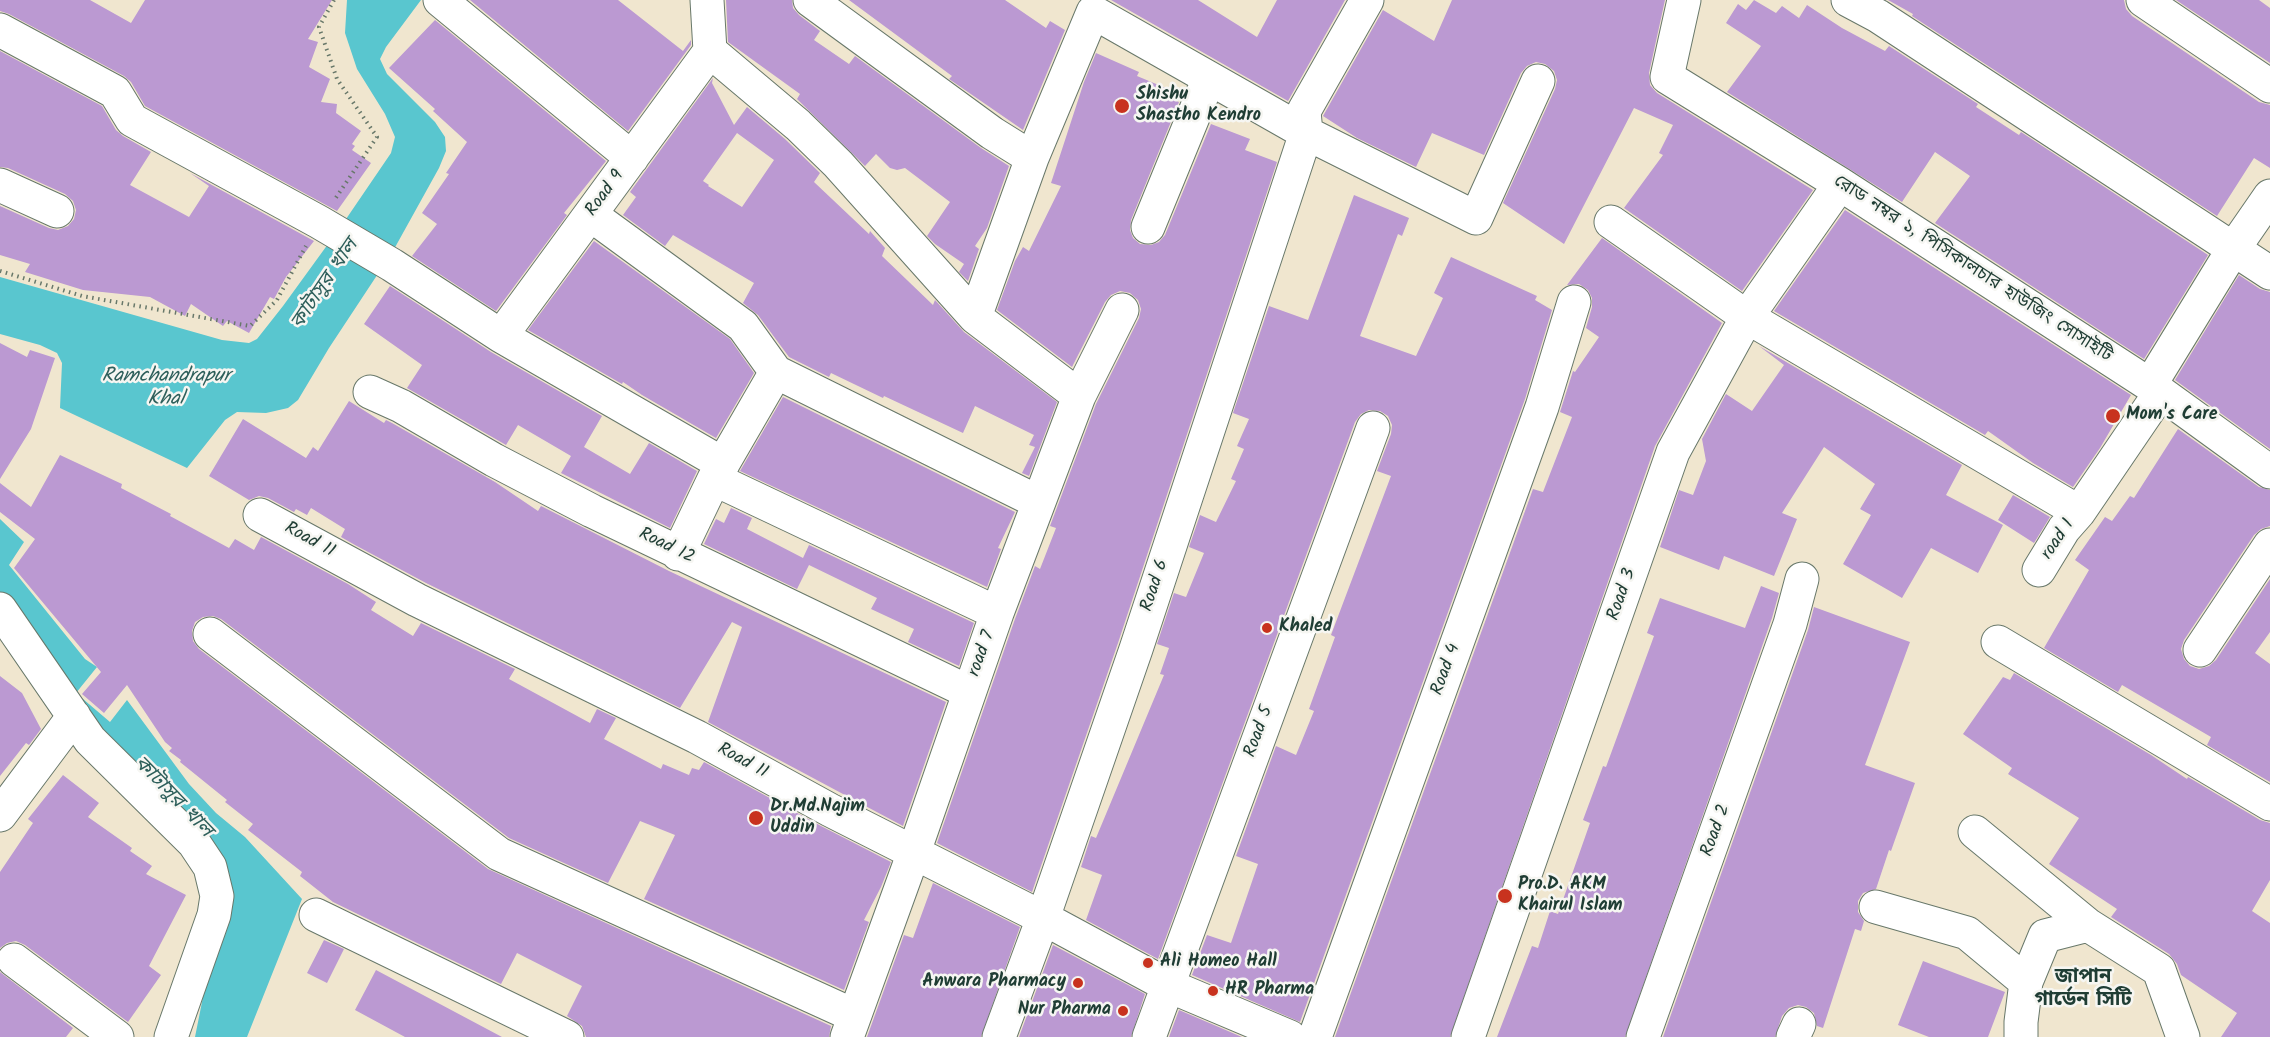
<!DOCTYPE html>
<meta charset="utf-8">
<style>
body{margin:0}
canvas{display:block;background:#f0e6cf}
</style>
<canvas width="2270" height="1037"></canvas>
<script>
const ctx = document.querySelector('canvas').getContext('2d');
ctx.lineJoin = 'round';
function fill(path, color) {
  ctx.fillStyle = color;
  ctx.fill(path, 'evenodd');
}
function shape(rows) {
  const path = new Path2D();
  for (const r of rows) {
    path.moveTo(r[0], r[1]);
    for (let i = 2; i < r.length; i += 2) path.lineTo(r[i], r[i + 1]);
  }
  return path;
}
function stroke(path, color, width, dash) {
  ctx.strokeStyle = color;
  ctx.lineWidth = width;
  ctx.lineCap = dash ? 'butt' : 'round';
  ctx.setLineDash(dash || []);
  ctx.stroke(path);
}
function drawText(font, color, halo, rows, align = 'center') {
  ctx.font = font + ' Kalam,"Noto Sans Bengali",sans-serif';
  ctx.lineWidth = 5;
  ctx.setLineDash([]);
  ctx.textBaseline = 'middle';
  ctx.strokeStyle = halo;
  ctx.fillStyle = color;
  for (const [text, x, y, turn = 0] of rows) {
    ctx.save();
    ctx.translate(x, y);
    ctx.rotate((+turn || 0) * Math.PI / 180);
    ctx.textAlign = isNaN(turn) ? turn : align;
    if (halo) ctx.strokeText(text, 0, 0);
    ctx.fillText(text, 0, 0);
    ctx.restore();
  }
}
fill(shape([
 [347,0,421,0,386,47,380,59,387,74,435,122,445,137,446,151,439,168,393,251,329,348,298,400,288,408,266,413,237,412,225,420,187,468,60,408,62,363,57,353,40,345,0,334,0,277,222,340,249,343,257,339,283,306,344,222,391,153,395,137,385,114,357,69,345,33],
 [0,519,24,542,9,565,85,659,97,667,76,693,110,722,127,700,189,784,216,813,245,837,302,899,247,1037,195,1037,206,982,230,897,128,772,0,594]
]), '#59c6cf');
fill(shape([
 [0,0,90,0,131,23,145,0,332,0,308,39,318,42,309,67,330,79,321,102,337,104,336,113,361,131,352,144,355,146,352,150,371,163,337,211,145,106,131,82,124,76,9,14,0,11],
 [470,0,618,0,683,51,691,40,691,45,628,131],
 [726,0,792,0,793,8,799,15,820,31,814,40,849,64,855,56,981,148,1009,166,987,228,975,246,979,249,968,281,959,272,964,264,935,244,927,236,950,202,905,168,897,170,890,168,876,154,865,166,797,99,800,94,728,42],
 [849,0,1005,0,1046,28,1050,21,1065,30,1023,130,949,79,952,76],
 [1111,0,1198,0,1257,37,1277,0,1345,0,1288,101],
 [1452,0,1665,0,1649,73,1650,85,1657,93,1813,190,1742,291,1624,208,1663,155,1659,153,1673,125,1634,108,1564,244,1503,203,1555,89,1557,80,1554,71,1545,64,1536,62,1527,66,1521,73,1484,155,1432,133,1416,167,1357,138,1323,116,1383,10,1434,41],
 [1754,0,1776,13,1782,6,1799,18,1807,5,1842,28,1885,51,1889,46,1978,104,1976,107,2019,135,2021,132,2208,255,2144,359,1935,223,1970,176,1935,152,1902,202,1727,92,1761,46,1726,23,1738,4,1746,10],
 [1888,0,2124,0,2126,9,2132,16,2259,102,2270,105,2270,168,2254,158,2217,216,1912,16,1913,14],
 [2176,0,2259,0,2270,8,2270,63],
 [435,20,606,161,564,213,567,215,496,311,412,256,437,224,422,213,449,174,446,173,467,142,433,111,435,109,389,68],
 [0,51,102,106,116,130,123,136,151,152,130,185,189,217,209,186,190,173,314,241,286,277,274,299,270,297,249,333,227,321,223,326,191,304,185,316,150,297,83,290,25,272,30,264,0,255,0,206,49,228,58,230,68,226,74,219,76,210,73,201,65,194,8,168,0,167],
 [1096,53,1139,72,1137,76,1173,91,1170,99,1179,102,1131,220,1130,230,1133,238,1140,244,1151,245,1159,242,1165,235,1211,124,1250,139,1245,150,1277,162,1118,643,1032,892,937,843,1015,619,1035,566,1040,569,1056,528,1050,526,1096,404,1139,318,1141,309,1138,300,1130,293,1120,291,1111,295,1105,302,1072,367,997,310,1015,261,1023,247,1029,251,1061,186,1051,183,1084,82],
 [713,78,712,83,734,125,747,107,785,139,820,173,814,182,869,234,870,231,885,248,882,256,933,305,935,300,964,332,1057,402,1029,476,1022,473,1035,447,1029,445,1034,435,975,406,963,433,884,396,883,398,831,373,829,377,789,357,758,315,743,303,754,283,673,235,665,246,623,215,636,197,630,192],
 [737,133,774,160,742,207,708,186,709,185,703,181],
 [1354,195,1409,218,1402,236,1398,234,1360,336,1416,356,1443,298,1434,293,1451,257,1537,296,1535,300,1552,310,1525,399,1300,1022,1192,975,1207,935,1231,943,1258,864,1236,856,1276,746,1296,755,1314,711,1309,709,1335,637,1331,635,1391,476,1377,471,1391,434,1392,425,1388,416,1380,411,1369,410,1361,414,1355,422,1158,959,1086,920,1102,875,1081,867,1091,836,1096,838,1164,675,1160,674,1169,648,1157,644,1174,593,1186,597,1204,553,1189,547,1200,515,1216,522,1236,481,1231,479,1244,449,1237,446,1249,419,1233,413,1269,306,1308,320],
 [1845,210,2131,395,2100,448,2073,487,2033,463,1988,431,1985,435,1774,311],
 [1602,238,1722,323,1655,446,1450,1037,1335,1037,1533,489,1543,492,1572,417,1560,412,1573,371,1575,372,1599,337,1586,328,1592,307,1592,298,1588,290,1579,284,1567,285],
 [594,241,730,339,754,373,716,438,642,395,623,382,622,384,528,330],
 [2239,275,2260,289,2270,292,2270,449,2175,380],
 [390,286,491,352,602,416,584,447,630,474,649,443,697,471,670,528,561,473,571,456,518,425,506,445,407,388,422,365,364,324],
 [0,343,27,357,30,350,55,358,31,429,0,479],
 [1759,346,1962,465,1946,495,2003,525,1978,573,1931,548,1902,598,1843,564,1871,515,1860,509,1875,484,1824,447,1782,513,1797,519,1774,576,1724,556,1719,570,1660,547,1679,490,1693,495,1706,461,1702,439,1726,394,1752,411,1784,365],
 [783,397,1015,512,998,548,1001,549,987,587,740,471],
 [349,401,384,423,386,420,392,423,495,482,538,511,541,506,669,571,946,702,903,826,708,722,742,627,732,622,680,708,426,583,355,545,341,537,345,529,311,508,307,515,296,509,294,512,268,498,259,496,249,500,209,476,243,419,306,458,313,447,318,451],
 [2178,429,2259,487,2270,490,2270,526,2261,529,2254,535,2184,640,2181,649,2184,659,2190,666,2199,669,2209,666,2216,660,2270,579,2270,632,2255,653,2270,664,2270,782,2207,745,2211,737,2122,685,2118,692,2044,648,2089,570,2075,560,2105,517,2112,521,2130,496,2134,498],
 [60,455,122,484,121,488,171,514,170,516,229,548,235,539,254,550,261,537,348,584,376,602,371,610,413,636,421,623,515,669,509,679,590,723,597,709,616,718,604,739,661,769,663,764,689,775,692,768,699,770,704,762,821,826,891,862,881,887,864,920,869,922,844,990,644,899,675,835,640,821,608,883,509,838,221,619,213,616,203,617,195,622,192,631,193,641,199,649,488,869,831,1026,829,1037,586,1037,582,1026,567,1016,582,986,517,953,501,984,333,902,300,876,302,872,248,830,253,824,225,802,227,800,180,762,181,760,169,751,172,748,165,742,127,685,104,713,82,694,101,672,14,568,35,539,0,512,0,483,31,507],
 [2013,495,2050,517,2034,543,1998,520],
 [731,508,752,518,747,529,803,558,809,545,974,623,959,666,908,642,914,629,871,609,877,598,809,565,797,589,704,544,716,519,724,523],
 [1761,586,1779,593,1772,618,1625,1037,1497,1037,1532,946,1538,948,1550,911,1558,914,1590,823,1583,820,1603,766,1606,767,1654,636,1647,633,1660,598,1745,628],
 [1814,607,1910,642,1865,765,1915,783,1891,851,1889,850,1876,889,1863,893,1858,901,1858,912,1864,921,1861,931,1855,929,1823,1028,1817,1026,1814,1013,1806,1007,1798,1005,1789,1008,1782,1016,1775,1037,1663,1037,1808,630],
 [2014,673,2151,755,2187,779,2188,777,2260,820,2270,823,2270,880,2252,911,2270,923,2270,1037,2221,1037,2237,1013,2181,975,2177,964,2169,954,2111,917,2117,909,2049,864,2079,818,2008,774,2012,768,1963,734,2003,677,2010,680],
 [0,676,22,693,41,729,29,745,26,743,0,776],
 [63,775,99,803,88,817,132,848,130,851,152,866,146,874,186,895,149,966,161,975,128,1022,25,945,16,941,7,943,0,948,0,872,33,823,28,819],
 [933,883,1020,927,981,1037,867,1037,904,935,913,938],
 [324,940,344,949,327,983,307,973],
 [1053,945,1145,994,1131,1037,1019,1037],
 [1923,961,2005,992,1988,1037,1929,1037,1898,1025],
 [376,970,502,1037,405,1037,355,1010],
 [0,972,73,1028,66,1037,0,1037],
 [1179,1010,1242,1037,1169,1037]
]), '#bb99d2');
const minor = shape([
 [440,0,632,158],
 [707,0,710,51,798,125,838,164,975,317,1032,158,1093,12,1306,133,1304,111,1367,0],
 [810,0,992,133,1032,158],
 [1684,0,1667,77,1840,184,2150,385,2270,472],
 [1848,0,1878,16,2270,273],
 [2143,0,2270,86],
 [0,30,115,92,132,120,319,222,392,265,501,336,723,464],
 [0,185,57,211],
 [591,215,743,326,776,372,1038,502],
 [1611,222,1747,317,2079,512],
 [1148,227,1209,78],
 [501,336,710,51],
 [2150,385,2234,248,2270,196],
 [370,392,401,406,494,460,592,511,969,692],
 [1079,396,1122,310],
 [714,479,997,613],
 [260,515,417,600,697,737,830,810,1043,918,1167,985,1290,1037],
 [678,554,714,479,776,372],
 [2039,570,2064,529,2079,512,2160,393],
 [0,609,90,740,194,843,210,867,217,896,214,915,171,1037],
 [210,634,499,854,853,1015],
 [1998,642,2270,804],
 [2200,650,2270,545],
 [0,815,74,716],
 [1975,832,2088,925,2159,970,2183,1037],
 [1876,907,1967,933,2026,982,2021,1022,2021,1037],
 [316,915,567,1037],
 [14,960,117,1037],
 [2026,982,2045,936,2088,925],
 [847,1037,914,852,997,613,1079,396,975,317],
 [999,1037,1043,918,1136,649,1306,133,1476,218,1538,81],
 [1149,1037,1373,428],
 [1315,1037,1542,407,1574,302],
 [1468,1037,1673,452,1747,317,1840,184],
 [1643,1037,1790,624,1802,579],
 [1793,1037,1799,1024]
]);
stroke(minor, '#68786a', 35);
stroke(shape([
 [334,0,319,27,337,79,377,137,335,199],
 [0,271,82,296,250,326,277,300,306,246]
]), '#68786a', 4, [1.5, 4.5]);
stroke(minor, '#fff', 33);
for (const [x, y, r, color] of [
 [1122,106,8,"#c8321e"],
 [2113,416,8,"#c8321e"],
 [1267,628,6,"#c8321e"],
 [756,818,8,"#c8321e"],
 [1505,896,8,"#c8321e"],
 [1148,963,6,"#c8321e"],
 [1078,983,6,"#c8321e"],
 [1213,991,6,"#c8321e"],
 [1123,1011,6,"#c8321e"]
]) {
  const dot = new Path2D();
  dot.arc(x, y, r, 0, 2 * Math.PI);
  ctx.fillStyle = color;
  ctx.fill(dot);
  stroke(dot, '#f6f6f2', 2);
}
drawText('bold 18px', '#1f3d34', '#f6f6f2', [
 ["Shishu",1136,96],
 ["Shastho Kendro",1136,117],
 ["Mom's Care",2126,416],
 ["Khaled",1279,628],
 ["Dr.Md.Najim",770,808],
 ["Uddin",770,829],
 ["Pro.D. AKM",1518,886],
 ["Khairul Islam",1518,907],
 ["Ali Homeo Hall",1160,963],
 ["Anwara Pharmacy",1066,983,"right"],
 ["HR Pharma",1225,991],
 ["Nur Pharma",1111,1011,"right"]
], 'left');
drawText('18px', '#1f3d34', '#f6f6f2', [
 ["Road 9",606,194,-54],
 ["রোড নম্বর ১, পিসিকালচার হাউজিং সোসাইটি",1972,270,33],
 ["road 1",2059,540,-56],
 ["Road 11",309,541,29],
 ["Road 12",666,547,26],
 ["Road 6",1156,586,-72],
 ["Road 3",1623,595,-71],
 ["road 7",983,654,-70],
 ["Road 4",1447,670,-70],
 ["Road 5",1260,732,-70],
 ["Road 11",742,762,29],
 ["Road 2",1717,831,-70]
]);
drawText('italic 20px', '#2e5f5b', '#f6f6f2', [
 ["কাটাসুর খাল",326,285,-56],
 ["Ramchandrapur",166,378],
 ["Khal",166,401],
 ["কাটাসুর খাল",172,798,46]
]);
drawText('bold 20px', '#1f3d34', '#f6f6f2', [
 ["জাপান",2083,979],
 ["গার্ডেন সিটি",2083,1002]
]);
</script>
